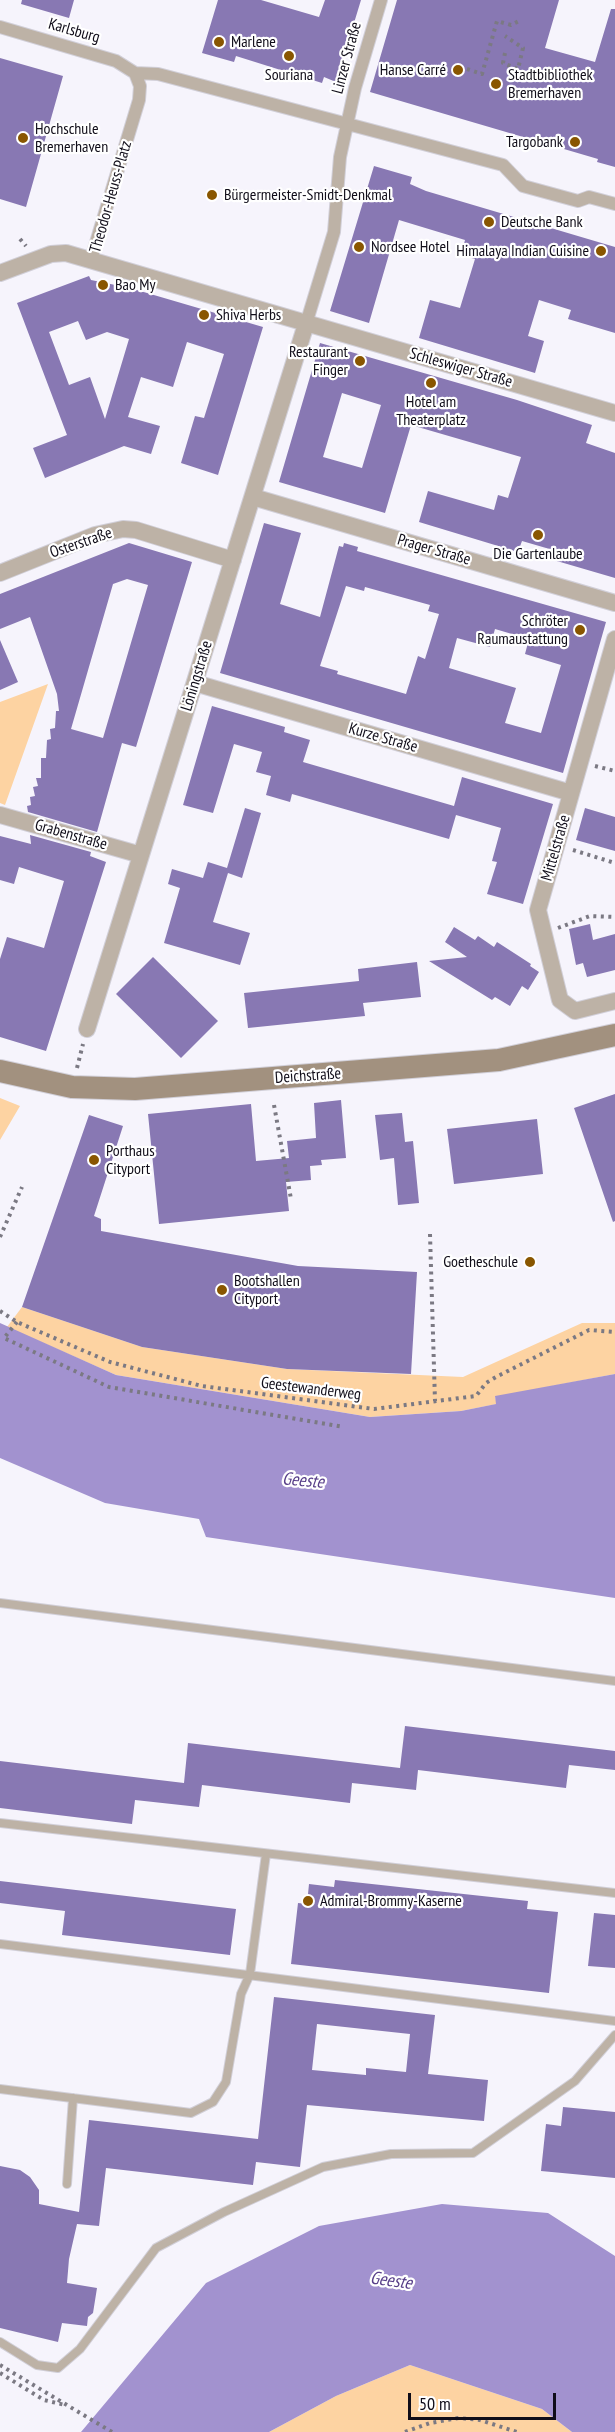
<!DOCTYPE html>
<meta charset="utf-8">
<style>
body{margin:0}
#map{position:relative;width:615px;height:2432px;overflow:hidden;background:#f6f4fc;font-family:"PT Sans Narrow",sans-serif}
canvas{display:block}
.scale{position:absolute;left:408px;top:2393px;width:148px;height:27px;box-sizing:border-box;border:3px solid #100d19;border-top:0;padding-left:8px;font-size:18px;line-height:21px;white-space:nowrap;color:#100d19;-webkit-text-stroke:4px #fff;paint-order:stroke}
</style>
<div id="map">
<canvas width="615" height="2432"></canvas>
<div class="scale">50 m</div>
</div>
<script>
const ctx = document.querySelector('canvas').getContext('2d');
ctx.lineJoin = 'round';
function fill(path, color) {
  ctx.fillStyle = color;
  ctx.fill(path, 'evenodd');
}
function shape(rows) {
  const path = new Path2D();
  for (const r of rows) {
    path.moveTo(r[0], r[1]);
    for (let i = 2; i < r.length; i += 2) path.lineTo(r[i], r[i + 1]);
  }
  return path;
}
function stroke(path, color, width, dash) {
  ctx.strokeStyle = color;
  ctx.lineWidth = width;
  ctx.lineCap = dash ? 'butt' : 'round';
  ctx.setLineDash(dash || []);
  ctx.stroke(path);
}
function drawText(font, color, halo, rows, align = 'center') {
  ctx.font = font + ' "PT Sans Narrow",sans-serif';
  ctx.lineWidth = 4.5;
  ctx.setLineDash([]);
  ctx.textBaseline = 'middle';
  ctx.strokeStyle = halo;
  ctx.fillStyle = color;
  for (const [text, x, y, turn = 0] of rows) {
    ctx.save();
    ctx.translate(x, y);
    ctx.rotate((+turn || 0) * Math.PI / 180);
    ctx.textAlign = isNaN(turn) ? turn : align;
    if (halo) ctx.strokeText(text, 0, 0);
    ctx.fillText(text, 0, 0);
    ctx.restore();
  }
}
fill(shape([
 [48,684,5,805,0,803,0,702],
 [0,1098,20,1106,0,1140],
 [22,1307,142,1347,287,1369,463,1377,582,1323,615,1323,615,1374,495,1397,497,1404,461,1411,370,1417,116,1375,7,1327],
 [410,2365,542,2409,572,2432,269,2432,336,2396]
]), '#fdd3a2');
fill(shape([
 [0,1323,116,1375,370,1417,461,1411,496,1404,495,1396,615,1374,615,1598,206,1537,199,1519,105,1503,0,1458],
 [442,2204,548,2213,615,2256,615,2432,572,2432,542,2409,410,2365,336,2396,269,2432,81,2432,206,2283,319,2226]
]), '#a292cf');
fill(shape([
 [22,0,74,0,69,18,21,4],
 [218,0,261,0,319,17,325,0,361,0,336,82,324,77,322,83,236,56,234,62,202,53],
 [397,0,559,0,545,48,595,62,611,9,615,9,615,167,597,162,598,159,370,92],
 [0,58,63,76,26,207,0,199],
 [374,166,412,177,410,184,426,191,615,247,615,333,568,319,571,310,539,300,528,336,544,341,535,373,419,338,430,300,460,308,475,259,461,255,465,240,399,220,369,323,330,311],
 [89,276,91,280,130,288,263,327,218,475,181,463,195,416,204,418,224,354,187,342,173,387,141,377,128,417,160,426,151,454,124,446,45,478,33,448,67,435,17,303],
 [78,321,86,340,107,332,129,339,105,419,90,377,69,385,49,332],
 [320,343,517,400,592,425,586,443,615,453,615,578,550,559,553,550,522,541,518,552,419,522,428,491,494,510,498,495,508,498,521,457,411,425,385,513,279,482],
 [342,393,381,405,362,468,323,457],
 [264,523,301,533,280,604,320,617,339,546,343,547,344,543,358,547,357,551,606,622,563,773,220,673],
 [346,586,364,591,365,587,430,605,428,611,439,614,425,659,418,656,406,694,337,674,338,671,320,666],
 [495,629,529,639,525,654,561,665,541,733,505,723,516,688,449,668,457,638,490,647],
 [129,543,192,562,136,747,122,743,97,832,28,812,27,806,31,805,30,797,35,796,33,787,38,786,36,778,41,778,41,758,46,758,47,740,51,739,50,729,55,728,56,711,59,711,57,694,30,617,0,629,0,594],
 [127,579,148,585,103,738,71,729,113,584],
 [0,640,18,682,0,690],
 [212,706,285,727,284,732,310,740,303,762,454,806,462,777,553,804,523,904,487,894,497,862,492,861,501,828,456,815,449,839,292,794,290,802,266,795,271,776,256,772,262,752,234,744,213,813,183,805],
 [245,808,261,813,242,878,228,873,213,922,250,933,240,965,164,943,180,888,168,884,172,869,203,878,208,862,227,868],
 [585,808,615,817,615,851,576,840],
 [30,835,91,852,90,856,106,862,46,1051,0,1037,0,959,7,937,44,948,64,881,19,867,14,884,0,880,0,836,31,844],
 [590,924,593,940,615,934,615,970,587,977,583,963,576,965,569,929],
 [454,927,475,940,478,936,494,947,497,942,531,964,530,966,539,972,528,990,522,986,510,1006,495,997,492,1000,429,961,467,957,445,942],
 [153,957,218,1021,181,1058,116,994],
 [417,962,421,997,363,1003,365,1016,248,1028,244,993,359,981,358,969],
 [615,1094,615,1221,613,1222,574,1108],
 [341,1100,346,1158,321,1160,322,1165,310,1166,311,1180,286,1182,289,1211,159,1224,148,1114,251,1104,256,1161,289,1158,287,1141,316,1138,314,1103],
 [402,1113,405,1142,413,1141,419,1203,398,1205,394,1158,380,1160,375,1115],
 [89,1115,123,1126,94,1216,101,1219,101,1231,298,1266,417,1272,411,1374,287,1369,142,1347,22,1307],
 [537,1119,543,1174,454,1184,447,1129],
 [405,1726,615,1751,615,1770,569,1765,566,1788,418,1770,416,1790,352,1783,350,1803,202,1785,199,1807,135,1800,132,1824,0,1808,0,1761,184,1783,188,1743,400,1768],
 [335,1880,528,1901,527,1909,558,1912,549,1993,291,1964,298,1903,307,1904,309,1884,334,1887],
 [0,1881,236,1909,230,1955,62,1935,65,1911,0,1903],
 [594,1913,615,1915,615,1968,588,1966],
 [274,1997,435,2015,428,2074,488,2080,484,2121,307,2105,300,2167,256,2162,253,2185,106,2168,99,2226,77,2224,69,2259,67,2283,97,2288,93,2313,88,2317,87,2326,62,2323,58,2342,0,2328,0,2166,20,2170,30,2177,39,2190,39,2204,79,2212,89,2120,258,2139],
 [317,2024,410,2034,406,2072,366,2068,366,2075,312,2070],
 [563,2107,615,2112,615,2178,541,2171,546,2124,561,2126]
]), '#8878b3');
const service = shape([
 [0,1603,615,1681],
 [0,1823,615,1893],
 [0,1944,615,2021],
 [0,2089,191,2113,213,2102,226,2082,241,1994,250,1974,266,1854],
 [67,2184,73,2098],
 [0,2342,37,2365,58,2368,80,2349,156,2248,224,2212,323,2167,391,2154,473,2153,575,2081,615,2035]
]);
const pedestrian = shape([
 [0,27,116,61,135,73,140,86,139,100,91,259],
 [135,73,158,74,503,165,523,186,578,201,589,197,615,204],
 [306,324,334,232,340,157,355,88,381,0]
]);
const minor = shape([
 [0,273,51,254,66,253,615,413],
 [253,497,615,603],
 [0,573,95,535,123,529,136,530,233,560],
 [615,639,538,910,560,1000,575,1011,615,1001],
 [195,683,571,793],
 [0,815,141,855],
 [87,1029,306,324]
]);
const secondary = shape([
 [0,1071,72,1087,135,1089,499,1060,615,1035]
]);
stroke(service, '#d1cfd8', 10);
stroke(pedestrian, '#d1cfd8', 14);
stroke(minor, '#d1cfd8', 18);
stroke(secondary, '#d1cfd8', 24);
stroke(shape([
 [505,53,503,63,518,69,523,48,505,36],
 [467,69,482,74,497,21,511,25,519,21],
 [20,239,26,246],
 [595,766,615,771],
 [573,850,615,863],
 [558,928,590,916,615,917],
 [77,1068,83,1044],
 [274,1105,291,1199],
 [430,1234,435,1401],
 [0,1237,22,1187],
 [0,1311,17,1322,110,1362,202,1386,374,1409,476,1396,486,1383,496,1377,589,1330,615,1332],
 [17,1322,4,1338,109,1387,344,1427],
 [0,2365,112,2432],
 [0,2373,44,2400,65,2405],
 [405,2432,430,2423,459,2418,480,2420,517,2432]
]), '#7b7983', 4, [3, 4.5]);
stroke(service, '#bdb2a6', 8);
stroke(pedestrian, '#bdb2a6', 12);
stroke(minor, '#bdb2a6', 16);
stroke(secondary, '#a2917f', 22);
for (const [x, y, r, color] of [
 [219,42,6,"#895600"],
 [289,56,6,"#895600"],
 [458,70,6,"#895600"],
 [496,84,6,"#895600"],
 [23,138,6,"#895600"],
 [575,142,6,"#895600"],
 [212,195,6,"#895600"],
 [489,222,6,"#895600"],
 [359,247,6,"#895600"],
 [601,251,6,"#895600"],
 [103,285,6,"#895600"],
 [204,315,6,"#895600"],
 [360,361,6,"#895600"],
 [431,383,6,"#895600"],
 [538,535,6,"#895600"],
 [580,630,6,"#895600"],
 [94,1160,6,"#895600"],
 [530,1262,6,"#895600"],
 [222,1290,6,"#895600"],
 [308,1901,6,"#895600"]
]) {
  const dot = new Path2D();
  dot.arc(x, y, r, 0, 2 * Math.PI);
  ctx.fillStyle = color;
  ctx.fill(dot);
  stroke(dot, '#fff', 2);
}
drawText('16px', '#100d19', '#fff', [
 ["Karlsburg",74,31,16],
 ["Linzer Straße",347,58,-75],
 ["Theodor-Heuss-Platz",111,197,-74],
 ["Schleswiger Straße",461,368,16],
 ["Osterstraße",81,543,-19],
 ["Prager Straße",434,550,16],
 ["Löningstraße",197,676,-73],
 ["Kurze Straße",383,738,16],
 ["Grabenstraße",71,835,16],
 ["Mittelstraße",556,848,-74],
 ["Deichstraße",308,1076,-4],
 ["Geestewanderweg",311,1389,7]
]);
drawText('16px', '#100d19', '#fff', [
 ["Marlene",231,42],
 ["Hanse Carré",446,70,"right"],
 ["Souriana",289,75,"center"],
 ["Stadtbibliothek",508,75],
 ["Bremerhaven",508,93],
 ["Hochschule",35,129],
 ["Bremerhaven",35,147],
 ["Targobank",563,142,"right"],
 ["Bürgermeister-Smidt-Denkmal",224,195],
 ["Deutsche Bank",501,222],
 ["Nordsee Hotel",371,247],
 ["Himalaya Indian Cuisine",589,251,"right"],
 ["Bao My",115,285],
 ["Shiva Herbs",216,315],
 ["Restaurant",348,352,"right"],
 ["Finger",348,370,"right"],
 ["Hotel am",431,402,"center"],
 ["Theaterplatz",431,420,"center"],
 ["Die Gartenlaube",538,554,"center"],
 ["Schröter",568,621,"right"],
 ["Raumaustattung",568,639,"right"],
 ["Porthaus",106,1151],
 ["Cityport",106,1169],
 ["Goetheschule",518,1262,"right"],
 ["Bootshallen",234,1281],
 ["Cityport",234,1299],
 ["Admiral-Brommy-Kaserne",320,1901]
], 'left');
drawText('italic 18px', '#583f89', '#fff', [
 ["Geeste",303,1481,5],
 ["Geeste",391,2281,8]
]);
</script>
